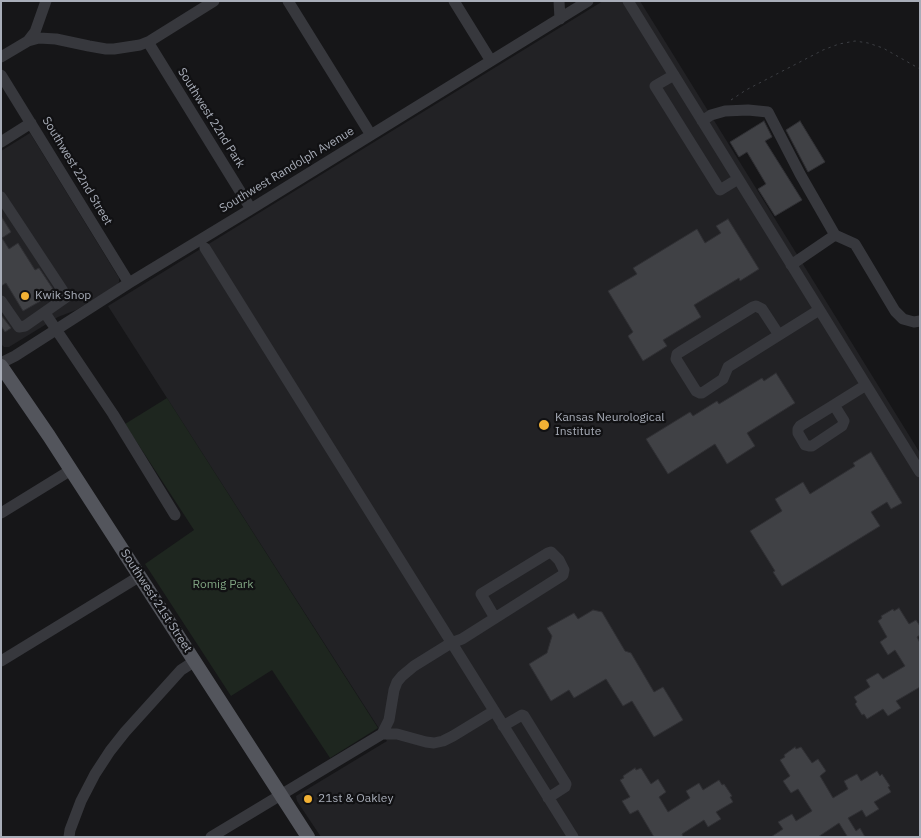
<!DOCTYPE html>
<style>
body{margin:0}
#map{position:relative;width:921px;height:838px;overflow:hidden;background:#161618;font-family:"IBM Plex Sans",sans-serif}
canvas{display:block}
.frame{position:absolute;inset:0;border:2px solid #a8adb8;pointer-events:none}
</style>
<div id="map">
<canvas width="921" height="838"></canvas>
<div class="frame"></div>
</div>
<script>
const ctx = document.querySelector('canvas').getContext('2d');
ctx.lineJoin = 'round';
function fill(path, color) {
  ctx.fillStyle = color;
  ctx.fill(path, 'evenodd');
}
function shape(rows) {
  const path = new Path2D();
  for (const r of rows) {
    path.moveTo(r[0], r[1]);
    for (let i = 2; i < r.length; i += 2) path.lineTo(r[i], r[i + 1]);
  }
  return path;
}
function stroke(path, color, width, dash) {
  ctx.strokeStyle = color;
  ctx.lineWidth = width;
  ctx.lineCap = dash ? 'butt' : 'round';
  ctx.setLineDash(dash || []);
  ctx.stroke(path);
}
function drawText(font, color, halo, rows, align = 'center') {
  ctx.font = font + ' "IBM Plex Sans",sans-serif';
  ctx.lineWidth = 4.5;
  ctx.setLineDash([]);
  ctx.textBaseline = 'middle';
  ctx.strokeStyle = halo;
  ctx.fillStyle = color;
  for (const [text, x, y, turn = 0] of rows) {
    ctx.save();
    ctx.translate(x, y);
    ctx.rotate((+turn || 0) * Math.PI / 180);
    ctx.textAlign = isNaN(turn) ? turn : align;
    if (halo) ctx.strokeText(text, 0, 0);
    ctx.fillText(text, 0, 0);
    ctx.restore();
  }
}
fill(shape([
 [603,1,640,1,920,453,920,837,321,837,297,801,296,796,387,741,108,306],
 [30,133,119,278,119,282,117,286,76,310,58,317,9,347,4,347,1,344,1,151]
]), '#222225');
fill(shape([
 [167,398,378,728,330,758,272,670,231,696,145,564,194,530,125,424]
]), '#1e261f');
const building = shape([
 [764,121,772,137,765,141,802,200,775,216,758,189,766,184,747,152,739,157,730,142,764,121],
 [800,121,825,162,808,172,786,130,800,121],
 [1,216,11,232,2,238,9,249,18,243,35,270,39,268,55,292,51,294,51,295,23,311,6,283,1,286,1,216],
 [728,219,759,269,740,281,739,278,694,305,701,317,663,340,667,346,643,361,628,336,633,332,608,291,637,274,633,268,697,229,705,243,721,233,716,226,728,219],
 [1,315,11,328,5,332,1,326,1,315],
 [776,373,795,403,747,433,755,446,727,464,715,444,668,474,646,439,690,412,693,416,717,401,719,404,762,378,764,381,776,373],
 [871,452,902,503,891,509,887,502,871,512,880,526,782,586,773,572,775,571,750,531,782,511,775,499,803,482,810,494,855,466,853,463,871,452],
 [899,608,909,624,916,620,920,626,920,635,917,637,920,643,920,687,896,701,901,708,888,716,883,709,867,719,864,714,862,715,855,704,857,702,854,697,870,687,866,680,878,673,883,679,905,666,895,650,888,655,880,642,887,637,878,621,882,618,881,616,893,609,894,611,899,608],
 [593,610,602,612,625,651,631,653,654,692,663,687,683,720,654,737,632,701,623,706,606,679,574,698,569,690,551,701,529,664,547,653,552,636,547,628,574,613,578,619,593,610],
 [795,747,796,749,801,747,812,763,818,759,826,771,820,776,833,798,848,789,844,781,857,774,861,781,877,771,880,776,882,774,890,786,888,787,891,792,874,802,879,809,866,817,862,810,848,818,856,831,860,828,865,837,846,837,847,836,839,823,818,837,771,837,783,829,778,822,792,814,796,821,812,811,798,789,791,793,783,781,790,776,780,760,785,757,784,755,795,747],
 [635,768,636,770,641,768,651,784,658,779,666,792,659,797,668,812,690,798,686,791,699,783,703,790,719,780,722,785,724,784,732,796,730,797,733,802,716,812,721,819,708,827,704,820,682,834,683,837,654,837,638,810,630,814,622,801,630,797,620,780,624,778,623,776,635,768]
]);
fill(building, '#404145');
stroke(building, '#303034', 1);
stroke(shape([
 [731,100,746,90,823,50,839,44,855,41,868,43,883,48,920,69]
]), '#3d3f44', 1, [2.5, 4]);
stroke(shape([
 [288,1,371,135],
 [454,1,491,61],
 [559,1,560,19],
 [628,1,920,472],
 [28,41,35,32,46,1],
 [148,42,251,209],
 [1,57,28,41,39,38,56,39,89,46,106,49,114,49,140,45,150,41,214,1],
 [1,75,129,283],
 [674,75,655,86,720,190,738,179],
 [702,121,711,115,725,111,748,110,768,112,800,174,835,235,791,265],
 [1,142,31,123],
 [1,197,63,291,65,298,25,326,19,327,1,301],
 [835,235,855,244,895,311,903,319,914,322,920,321],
 [205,248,573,837],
 [45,313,113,414,175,515],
 [779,335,762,309,756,306,753,307,680,352,677,354,676,359,696,391,700,393,702,393,723,379,728,367,779,335,819,310],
 [1,363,15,356,129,283,251,209,588,1],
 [834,405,844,421,842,426,812,446,809,446,805,445,798,433,798,429,800,426,834,405,866,385],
 [1,513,71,470],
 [1,661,140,576],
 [503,726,522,715,524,716,566,784,565,787,548,798],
 [382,734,389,720,394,690,397,682,402,676,414,666,451,643,462,639,563,575,564,570,559,560,551,552,548,553,481,594,495,618],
 [69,837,70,830,81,801,95,774,110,751,125,732,181,670,195,661],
 [211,837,382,734,397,734,426,742,434,743,443,741,453,736,494,711]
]), '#37383d', 11);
stroke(shape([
 [1,366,49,436,308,837]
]), '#53555c', 14);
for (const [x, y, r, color] of [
 [25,296,5,"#f2b134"],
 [544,425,6,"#f2b134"],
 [308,799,5,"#f2b134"]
]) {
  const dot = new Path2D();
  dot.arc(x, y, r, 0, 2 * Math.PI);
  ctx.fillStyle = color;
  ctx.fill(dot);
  stroke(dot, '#111113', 2);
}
drawText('12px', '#a8adb8', '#111113', [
 ["Southwest 22nd Park",211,118,58],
 ["Southwest Randolph Avenue",287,170,-31],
 ["Southwest 22nd Street",77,171,59],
 ["Southwest 21st Street",156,601,57]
]);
drawText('12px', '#a8adb8', '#111113', [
 ["Kwik Shop",35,296],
 ["Kansas Neurological",555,418],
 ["Institute",555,432],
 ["21st & Oakley",318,799]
], 'left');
drawText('12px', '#7fa381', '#111113', [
 ["Romig Park",223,585]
]);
</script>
